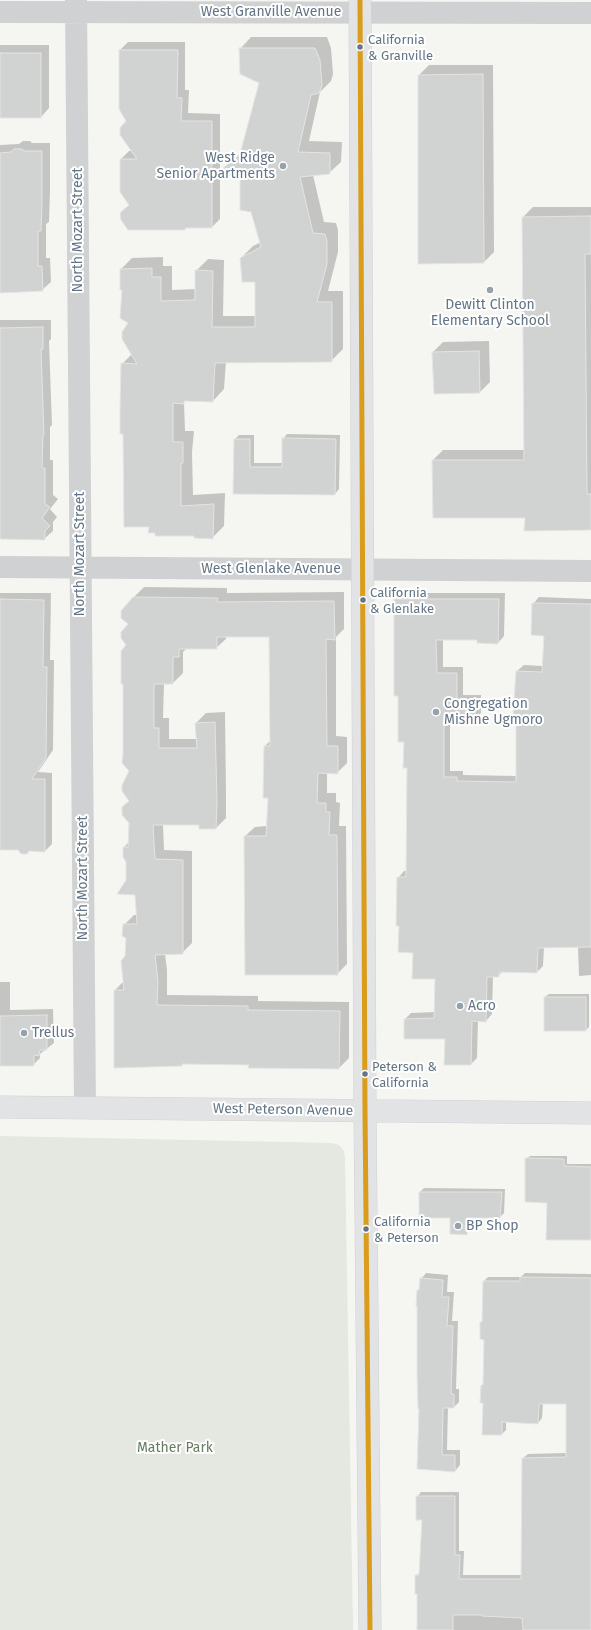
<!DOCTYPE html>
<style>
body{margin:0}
canvas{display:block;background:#f5f5f2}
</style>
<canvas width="591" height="1630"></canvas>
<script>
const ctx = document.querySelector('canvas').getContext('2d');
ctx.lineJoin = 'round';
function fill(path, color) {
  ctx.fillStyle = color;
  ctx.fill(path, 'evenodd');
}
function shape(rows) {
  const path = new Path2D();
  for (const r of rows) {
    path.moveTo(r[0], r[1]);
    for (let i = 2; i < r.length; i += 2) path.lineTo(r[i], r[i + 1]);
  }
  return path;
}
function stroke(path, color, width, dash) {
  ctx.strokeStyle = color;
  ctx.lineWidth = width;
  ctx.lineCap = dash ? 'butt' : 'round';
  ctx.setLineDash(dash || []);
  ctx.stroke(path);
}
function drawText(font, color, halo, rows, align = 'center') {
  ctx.font = font + ' "Fira Sans",sans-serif';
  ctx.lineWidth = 4;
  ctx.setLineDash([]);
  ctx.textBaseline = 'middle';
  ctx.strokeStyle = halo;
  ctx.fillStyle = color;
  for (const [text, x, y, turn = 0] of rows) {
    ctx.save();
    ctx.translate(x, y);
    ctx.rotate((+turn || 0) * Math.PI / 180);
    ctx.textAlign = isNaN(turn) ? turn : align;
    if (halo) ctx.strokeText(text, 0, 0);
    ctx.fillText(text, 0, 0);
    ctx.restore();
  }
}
fill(shape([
 [0,1136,332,1143,339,1145,344,1151,345,1159,353,1630,0,1630]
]), '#e4e8e0');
fill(shape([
 [251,37,327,37,331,48,333,74,331,81,320,92,309,141,342,142,341,162,329,173,313,175,324,222,336,223,338,230,338,252,328,291,343,291,343,349,331,361,226,361,224,389,213,401,186,400,184,402,185,431,194,431,192,452,193,495,225,493,224,526,212,538,156,532,150,526,122,364,132,354,130,323,121,269,132,258,163,257,163,266,172,266,172,290,196,289,196,271,208,259,224,260,223,316,256,316,256,281,241,258,253,246,261,242,241,176,220,174,220,219,212,227,187,227,185,229,129,229,130,205,121,159,129,151,132,151,127,121,120,109,120,50,128,42,185,42,185,90,189,90,188,113,220,114,220,172,242,152,261,83,240,49],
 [0,45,49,45,49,108,41,117,0,117],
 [429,65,493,65,494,252,484,262,419,263,419,75],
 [23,141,30,141,32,143,50,143,50,192,49,222,46,224,46,258,50,258,51,282,42,290,0,291,0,145,19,144],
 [533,207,591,207,591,529,526,517,433,460,443,450,525,450,523,217],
 [0,320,51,320,51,339,49,341,52,425,50,427,50,460,53,460,53,495,58,499,50,509,57,517,53,522,53,531,44,539,0,538],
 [489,341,490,382,480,392,433,352,443,342],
 [287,434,340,435,339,489,335,494,234,493,235,439,239,435,254,435,254,463,283,463,283,439],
 [144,587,227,588,227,593,344,592,344,629,336,637,336,736,347,737,347,763,337,773,327,773,327,793,336,793,336,802,340,803,339,826,346,826,347,964,337,974,245,836,255,827,267,826,269,797,265,746,271,740,270,636,226,636,226,639,216,648,187,648,183,652,183,673,173,683,164,683,163,718,169,718,169,739,197,739,196,723,206,713,225,712,226,793,226,818,216,828,200,824,163,824,164,850,192,851,192,943,182,953,165,954,167,970,167,995,258,996,258,1001,349,1002,349,1058,339,1068,250,1064,184,1063,182,1065,115,990,124,981,127,937,124,925,134,915,137,915,136,894,127,880,127,861,124,847,129,842,130,771,127,645,129,624,134,597],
 [0,593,51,593,50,660,54,660,53,750,38,772,52,773,52,844,45,851,0,849],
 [401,593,505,593,504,636,498,643,478,639,443,639,443,667,463,667,463,695,481,695,481,713,474,720,450,720,450,771,463,771,463,775,517,776,517,716,514,716,517,671,524,665,543,666,545,635,533,604,539,597,591,599,591,975,579,976,578,946,544,947,543,966,537,972,503,971,498,976,493,976,492,1014,486,1021,478,1020,477,1058,471,1064,446,1038,405,1019,411,1013,435,1012,436,978,414,952,400,925,398,878,404,871,407,871,408,767,399,695,395,600],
 [0,982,10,982,10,1010,53,1009,54,1043,40,1054,40,1058,33,1065,0,1065],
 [549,994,589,994,589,1027,586,1030,545,997],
 [530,1156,567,1156,567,1164,591,1164,591,1239,548,1202,526,1159],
 [424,1188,505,1189,504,1213,500,1217,471,1217,470,1230,466,1234,451,1217,420,1217,420,1192],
 [426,1273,448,1275,447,1292,454,1292,452,1321,458,1321,456,1389,459,1389,459,1402,454,1407,448,1407,447,1450,460,1450,460,1465,455,1471,418,1468,420,1408,418,1290,420,1288,421,1279],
 [525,1273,591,1274,591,1630,423,1630,416,1576,420,1572,423,1519,417,1497,421,1492,459,1492,459,1551,464,1551,463,1575,522,1575,523,1458,528,1454,567,1453,567,1403,543,1403,542,1418,538,1423,506,1422,506,1430,502,1434,484,1402,482,1385,484,1383,485,1339,481,1322,483,1320,484,1281,488,1277,521,1277]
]), '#0003');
const building = shape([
 [239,48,315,48,320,60,322,86,319,93,311,95,298,152,330,153,330,174,300,177,313,233,325,234,327,241,327,264,317,302,332,302,332,362,215,363,213,402,184,401,184,404,173,403,173,442,183,442,183,463,181,463,181,506,214,504,213,539,194,538,194,536,155,536,155,533,148,533,149,527,124,527,123,434,120,434,120,412,121,363,137,364,122,339,122,332,128,323,120,318,122,290,120,290,120,269,152,268,152,277,161,277,161,301,195,300,195,270,213,271,212,327,255,327,255,282,242,282,240,258,261,247,251,212,240,210,240,177,216,174,240,154,259,83,240,74,239,48],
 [119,50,178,50,177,98,182,98,181,121,212,121,212,228,185,228,185,230,128,230,121,220,120,213,129,205,120,192,120,159,137,159,120,135,120,128,126,121,119,109,119,50],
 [0,53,41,53,41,118,0,118,0,53],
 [483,74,484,263,418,264,418,75,483,74],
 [14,149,22,149,24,151,42,151,42,201,41,231,38,231,38,266,42,266,43,291,0,293,0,153,11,152,14,149],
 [591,216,591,254,585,254,587,494,591,494,591,530,524,531,525,518,433,518,432,460,524,460,522,217,591,216],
 [43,327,43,349,41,349,44,435,43,435,42,468,45,468,45,504,50,507,42,518,50,526,45,531,45,540,0,539,0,328,43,327],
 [479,351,480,393,434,394,432,352,479,351],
 [282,438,336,439,335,495,233,494,234,439,250,439,250,467,282,467,282,438],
 [133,597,218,598,217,602,334,601,335,640,326,639,327,746,338,746,338,774,318,773,317,803,326,803,326,812,330,812,329,835,337,835,338,975,245,975,244,836,266,836,268,798,263,798,264,746,270,746,269,637,217,637,217,649,179,649,179,657,173,657,173,684,154,684,154,728,159,728,159,748,197,748,195,723,215,722,217,803,216,829,199,829,199,825,153,825,155,859,183,860,183,954,155,955,158,981,157,1005,248,1006,248,1010,340,1011,339,1069,248,1068,249,1065,182,1064,182,1066,114,1068,114,990,124,990,121,961,125,956,126,938,122,936,123,924,137,924,135,895,117,894,126,880,126,862,123,857,123,847,128,847,129,823,122,815,122,807,129,801,122,791,122,785,129,771,122,763,123,755,123,684,121,684,121,651,126,645,121,638,121,632,128,624,121,618,121,611,133,597],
 [0,599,44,600,43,667,47,667,46,758,32,779,45,779,45,852,29,851,27,854,21,854,18,850,0,850,0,599],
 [394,599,499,599,498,644,477,643,477,640,436,640,437,673,457,673,457,701,475,701,475,721,444,720,444,777,457,777,457,781,516,782,516,717,513,717,516,671,542,672,544,636,531,635,532,603,591,604,591,947,538,948,537,973,499,972,499,977,487,977,486,1022,472,1021,471,1065,444,1065,445,1039,404,1039,404,1019,434,1018,435,979,412,979,413,953,398,952,399,926,396,926,397,877,406,877,407,768,403,768,404,742,398,742,398,696,394,696,394,599],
 [544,997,586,997,586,1031,544,1031,544,997],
 [47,1015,47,1050,40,1050,39,1056,34,1055,34,1066,0,1066,0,1016,47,1015],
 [525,1158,564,1159,564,1166,591,1167,591,1240,546,1240,547,1203,525,1202,525,1158],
 [419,1192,502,1192,500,1218,467,1218,467,1235,450,1234,450,1218,419,1218,419,1192],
 [520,1277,591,1278,591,1630,523,1630,522,1618,482,1616,482,1615,453,1615,453,1630,417,1630,417,1594,415,1594,415,1575,419,1575,422,1520,416,1520,416,1496,455,1496,455,1555,460,1555,459,1579,521,1579,522,1458,566,1457,566,1404,539,1404,538,1424,502,1422,502,1435,482,1435,483,1403,480,1403,481,1385,483,1385,484,1340,480,1339,480,1322,482,1322,483,1281,520,1281,520,1277],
 [420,1278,443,1280,442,1297,449,1297,447,1326,453,1326,451,1394,454,1394,454,1408,443,1408,442,1455,455,1455,455,1472,417,1469,419,1409,418,1409,417,1374,417,1306,416,1306,417,1290,419,1290,420,1278]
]);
fill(building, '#d1d2d2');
stroke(building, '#e4e4e2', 1);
const major = shape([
 [360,0,365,1111,370,1630],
 [0,1107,591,1113]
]);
stroke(major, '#d0d2d2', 23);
stroke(shape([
 [76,0,85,1108],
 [0,12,591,13],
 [0,567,591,571]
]), '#d0d1d2', 22);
stroke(major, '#e2e3e4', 22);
stroke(shape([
 [360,0,365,1111,370,1630]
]), '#d99c1b', 5);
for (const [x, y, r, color] of [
 [360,47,3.5,"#627485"],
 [283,166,4,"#95a1ab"],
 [490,290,4,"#95a1ab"],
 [363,600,3.5,"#627485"],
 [436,712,4,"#95a1ab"],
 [460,1006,4,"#95a1ab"],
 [24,1033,4,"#95a1ab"],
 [365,1074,3.5,"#627485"],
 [458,1226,4,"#95a1ab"],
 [366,1229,3.5,"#627485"]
]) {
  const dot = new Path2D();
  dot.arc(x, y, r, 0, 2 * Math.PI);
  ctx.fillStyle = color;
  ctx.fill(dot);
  stroke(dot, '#fff', 1.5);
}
drawText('13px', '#627485', '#fff', [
 ["California",368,40],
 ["& Granville",368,56],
 ["California",370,593],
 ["& Glenlake",370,609],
 ["Peterson &",372,1067],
 ["California",372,1083],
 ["California",374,1222],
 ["& Peterson",374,1238]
], 'left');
drawText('14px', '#627485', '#fff', [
 ["West Granville Avenue",271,12],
 ["North Mozart Street",78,230,-90],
 ["North Mozart Street",80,554,-90],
 ["West Glenlake Avenue",271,569],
 ["North Mozart Street",83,878,-90],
 ["West Peterson Avenue",283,1110,1]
]);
drawText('14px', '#627485', '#fff', [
 ["West Ridge",275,158,"right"],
 ["Senior Apartments",275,174,"right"],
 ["Dewitt Clinton",490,305,"center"],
 ["Elementary School",490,321,"center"],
 ["Congregation",444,704],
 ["Mishne Ugmoro",444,720],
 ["Acro",468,1006],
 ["Trellus",32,1033],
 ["BP Shop",466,1226]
], 'left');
drawText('14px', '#657c61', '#fff', [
 ["Mather Park",175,1448]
]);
</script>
